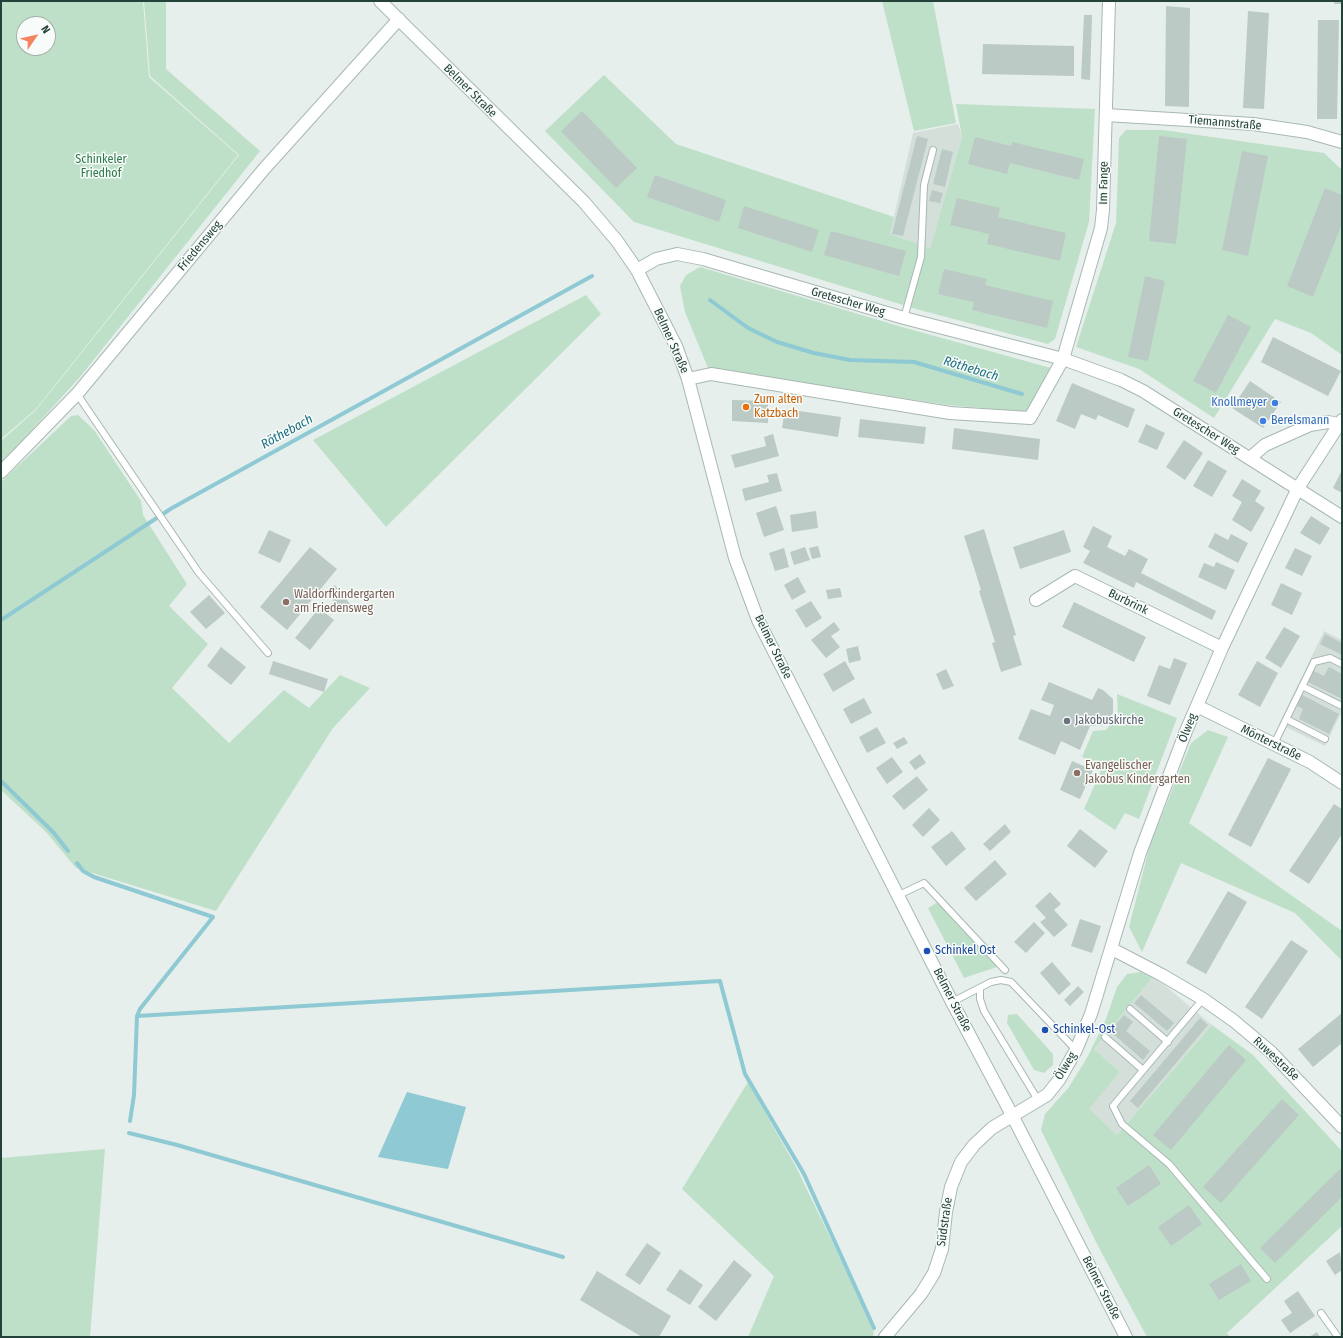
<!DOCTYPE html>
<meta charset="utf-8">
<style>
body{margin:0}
#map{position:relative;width:1343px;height:1338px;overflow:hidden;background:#e6efeb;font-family:"Fira Sans Condensed",sans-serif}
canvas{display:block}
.frame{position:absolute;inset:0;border:2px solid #24423a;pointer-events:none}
.north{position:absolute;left:16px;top:16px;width:40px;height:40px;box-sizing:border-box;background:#f7fbf9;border:1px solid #a3b1ad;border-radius:50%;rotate:56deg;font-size:11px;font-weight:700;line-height:16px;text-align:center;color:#24423a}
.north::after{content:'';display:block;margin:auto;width:14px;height:18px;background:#f4845f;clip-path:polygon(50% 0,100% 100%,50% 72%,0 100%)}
</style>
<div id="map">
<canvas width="1343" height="1338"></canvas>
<div class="frame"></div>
<div class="north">N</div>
</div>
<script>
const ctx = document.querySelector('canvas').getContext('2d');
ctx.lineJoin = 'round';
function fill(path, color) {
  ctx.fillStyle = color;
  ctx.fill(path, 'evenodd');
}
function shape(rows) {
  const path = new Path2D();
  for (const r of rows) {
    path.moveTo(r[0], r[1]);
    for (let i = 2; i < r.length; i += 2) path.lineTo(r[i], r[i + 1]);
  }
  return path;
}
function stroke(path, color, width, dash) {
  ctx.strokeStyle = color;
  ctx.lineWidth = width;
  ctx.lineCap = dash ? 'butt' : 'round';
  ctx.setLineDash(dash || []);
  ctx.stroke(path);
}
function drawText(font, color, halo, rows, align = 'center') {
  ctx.font = font + ' "Fira Sans Condensed",sans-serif';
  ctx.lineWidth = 3;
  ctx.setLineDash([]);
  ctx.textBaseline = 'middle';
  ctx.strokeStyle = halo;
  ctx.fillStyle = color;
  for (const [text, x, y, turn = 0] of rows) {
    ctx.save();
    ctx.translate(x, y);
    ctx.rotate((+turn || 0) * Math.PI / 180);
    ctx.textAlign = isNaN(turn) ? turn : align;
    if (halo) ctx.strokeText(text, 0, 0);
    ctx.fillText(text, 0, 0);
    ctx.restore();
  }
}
fill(shape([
 [958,124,962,137,930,248,890,234,913,133],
 [1324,631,1342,640,1342,711,1325,746,1279,724],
 [1152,978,1163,984,1212,1025,1117,1135,1088,1109,1120,1072,1094,1049]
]), '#d4dfda');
fill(shape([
 [1,1,143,1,149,77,238,155,36,409,1,439],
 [24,24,48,24,48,48,24,48],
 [144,1,166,1,166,69,260,151,80,377,1,464,1,441,36,410,239,155,150,76],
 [882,1,933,1,956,123,914,131],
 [604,75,676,144,894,217,890,234,930,248,962,137,956,104,1095,109,1089,222,1055,339,1048,344,916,309,634,222,545,131],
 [1126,130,1163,130,1324,153,1342,170,1342,328,1340,330,1342,332,1342,355,1311,333,1275,319,1214,418,1139,369,1076,347,1116,223,1119,138],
 [700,267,902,327,1051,368,1027,412,948,405,708,368,685,312,680,286,686,275],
 [586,295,601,314,386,527,313,440],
 [78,415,94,430,141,501,143,515,187,584,169,606,208,644,172,688,229,743,284,690,309,708,340,675,370,688,333,728,216,911,76,868,46,832,1,790,1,482,71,416],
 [1117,694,1177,718,1139,819,1125,813,1115,830,1084,809,1103,766,1082,757,1093,731,1106,730,1118,715],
 [1208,730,1228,737,1189,823,1342,931,1342,961,1295,913,1181,863,1142,952,1129,927,1150,845,1191,743],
 [938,902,997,967,964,978,928,908],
 [1141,972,1152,978,1094,1049,1120,1072,1089,1109,1117,1135,1212,1025,1253,1055,1342,1151,1342,1226,1227,1333,1230,1337,1147,1337,1098,1246,1041,1130,1045,1114,1069,1087,1088,1056,1106,1019,1117,987,1127,974],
 [1017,1014,1053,1054,1053,1065,1044,1073,1034,1070,1007,1023,1008,1015],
 [748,1082,796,1167,874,1328,873,1337,748,1337,774,1276,682,1189],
 [105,1149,90,1337,1,1337,1,1158]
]), '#bfe0c8');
fill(shape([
 [407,1092,466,1107,448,1169,378,1157]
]), '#8ec9d4');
stroke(shape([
 [710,300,748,328,777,342,814,353,850,360,914,362,1022,394],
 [1,620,172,508,592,276],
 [1,781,54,833,68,851],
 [77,863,83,871,94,877,213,917,166,976,140,1009,137,1016,720,981,745,1074,804,1174,874,1328],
 [130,1121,134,1095,137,1016],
 [129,1133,177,1145,563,1257]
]), '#8ec9d4', 4);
fill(shape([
 [1335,1,1342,1,1342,4,1334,4],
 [1166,6,1190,8,1189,107,1165,106],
 [1248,11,1269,13,1264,109,1243,108],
 [1084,15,1092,15,1090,80,1081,79],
 [1318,20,1339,20,1337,119,1317,119],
 [983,44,1074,46,1074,76,982,74],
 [582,111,637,168,616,188,561,131],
 [917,136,928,139,903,236,892,234],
 [1159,136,1187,139,1176,244,1149,241],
 [975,137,1011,146,1012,142,1084,159,1079,180,1010,163,1007,174,968,164],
 [942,149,953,152,945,187,933,184],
 [1242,151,1268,156,1248,256,1222,250],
 [655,175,726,200,719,222,647,197],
 [1325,188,1342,195,1342,224,1313,297,1287,286],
 [932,190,943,193,940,203,929,201],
 [957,198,1000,208,998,217,1066,233,1060,261,987,244,989,234,950,225],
 [744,206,819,230,812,252,738,228],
 [831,231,906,251,899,276,824,255],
 [944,269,987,279,985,285,1053,301,1047,328,972,310,974,302,938,294],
 [1145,276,1165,281,1148,361,1128,357],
 [1228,315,1251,327,1216,393,1193,381],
 [1273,337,1341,371,1328,396,1261,362],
 [1250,381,1281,402,1263,428,1232,408],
 [1072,383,1135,409,1128,428,1098,415,1096,420,1081,414,1075,429,1056,421],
 [732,400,768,401,768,423,732,421],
 [785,409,841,417,838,437,782,428],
 [860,419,926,427,924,444,858,437],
 [1146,424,1165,433,1157,450,1138,442],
 [954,428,1040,439,1038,460,952,449],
 [773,434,779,456,735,468,731,455,766,446,764,437],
 [1184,440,1203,453,1185,480,1166,467],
 [1208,460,1227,471,1212,497,1193,486],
 [1342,470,1342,493,1333,488],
 [777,473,782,491,745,501,742,489,769,482,767,475],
 [1242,479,1261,491,1255,501,1265,508,1251,532,1232,520,1242,502,1232,496],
 [776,506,784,530,764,537,756,513],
 [816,511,818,528,792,532,790,515],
 [1311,516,1330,528,1320,545,1300,533],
 [1093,526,1112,536,1107,547,1125,556,1129,549,1148,559,1141,573,1216,611,1212,620,1136,582,1134,588,1083,563,1090,551,1083,547],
 [984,529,1016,635,1013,636,1022,665,1001,672,992,643,995,642,979,591,981,590,964,536],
 [269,530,291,540,280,563,258,553],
 [1064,530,1071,552,1020,569,1013,547],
 [1215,533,1228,540,1231,534,1248,543,1238,563,1208,547],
 [818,546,821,557,812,559,809,548],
 [310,547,337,569,287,630,260,607],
 [805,547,810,560,794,565,790,552],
 [784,548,789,567,775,571,769,553],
 [1295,548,1312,556,1302,576,1285,568],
 [1216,562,1235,570,1226,590,1198,577,1204,563,1214,567],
 [798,577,806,592,792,600,784,585],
 [1281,583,1302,593,1292,615,1271,605],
 [335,585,350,604,341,611,326,591],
 [840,588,842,597,828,599,826,590],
 [209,595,225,613,206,629,190,612],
 [811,601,822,618,806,628,795,610],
 [1074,602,1146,637,1134,662,1062,627],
 [319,608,334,620,310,650,295,638],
 [834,622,840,630,831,636,840,647,826,658,811,640],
 [1284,627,1300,636,1281,668,1265,658],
 [1325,634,1342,643,1342,655,1320,644],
 [858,646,861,660,849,663,846,649],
 [221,647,246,667,231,685,207,666],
 [1174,658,1187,663,1170,705,1147,696,1159,665,1170,669],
 [273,661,328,679,324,692,269,674],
 [845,661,855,679,833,692,823,674],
 [1257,661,1278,673,1260,707,1238,695],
 [1329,667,1342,674,1342,699,1308,682,1314,671,1324,676],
 [946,669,954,686,943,690,936,674],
 [1049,682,1092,700,1098,688,1103,690,1113,699,1113,713,1104,725,1090,726,1080,750,1061,741,1055,755,1018,739,1031,709,1050,716,1054,705,1041,700],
 [1302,695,1339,714,1329,734,1299,719,1303,709,1297,706],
 [864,698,872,713,851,724,843,709],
 [877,727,886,743,867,753,859,737],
 [904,737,908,743,897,749,893,743],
 [920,754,926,763,915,770,909,762],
 [892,757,903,772,887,784,876,768],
 [1268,758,1291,769,1251,847,1228,835],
 [1072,761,1093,770,1080,799,1060,790],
 [917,776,928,790,904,810,892,796],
 [1334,804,1342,809,1342,834,1309,884,1289,871],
 [929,808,940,820,923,837,912,825],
 [1005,824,1011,832,990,851,983,844],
 [1080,829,1108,851,1095,868,1067,846],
 [952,831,966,849,946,866,931,847],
 [995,860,1007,874,976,901,964,888],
 [1228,891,1247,902,1206,974,1186,963],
 [1050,892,1061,904,1054,910,1068,925,1054,937,1040,922,1046,918,1035,906],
 [1080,919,1101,926,1092,953,1071,946],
 [1034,922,1045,933,1026,953,1014,942],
 [1291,940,1308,951,1262,1019,1245,1007],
 [1052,962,1071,984,1059,995,1040,973],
 [1078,986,1084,992,1070,1006,1064,1000],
 [1141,995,1174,1023,1167,1031,1134,1003],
 [1342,1013,1342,1043,1313,1067,1298,1049],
 [1124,1015,1133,1022,1126,1031,1150,1051,1143,1060,1110,1031],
 [1200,1018,1208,1025,1138,1108,1130,1101],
 [1229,1045,1246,1060,1171,1150,1153,1135],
 [1282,1099,1299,1115,1221,1203,1203,1187],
 [1149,1165,1161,1184,1128,1206,1116,1188],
 [1342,1167,1342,1197,1275,1263,1260,1248],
 [1189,1205,1202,1224,1171,1246,1158,1227],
 [647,1243,661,1253,640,1285,625,1275],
 [1340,1252,1342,1270,1335,1275,1326,1261],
 [734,1260,752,1275,716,1321,698,1307],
 [1241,1264,1251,1281,1219,1300,1209,1284],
 [680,1269,703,1285,690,1305,666,1290],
 [597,1271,671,1316,659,1337,642,1337,580,1300],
 [1298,1291,1315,1316,1290,1333,1281,1320,1292,1313,1284,1301],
 [1317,1332,1320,1337,1309,1337]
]), '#bbcac4');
const service = shape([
 [904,318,921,257,924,185,933,150],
 [77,394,199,573,268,653],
 [1302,686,1342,706],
 [1286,719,1325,739],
 [1274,744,1314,662,1330,658,1342,664],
 [899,895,924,883,1005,970],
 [980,988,980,999,984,1011,1038,1100],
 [1203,999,1113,1106,1122,1124,1169,1164,1267,1279],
 [952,1002,991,982,1001,980,1011,982,1076,1050],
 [1130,1009,1168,1042],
 [1105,1037,1143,1070],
 [1321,1313,1338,1337]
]);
const minor = shape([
 [1106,115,1253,124,1307,132,1342,142],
 [637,270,656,259,677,254,703,259,904,318,1063,359,1121,380,1143,391,1342,517],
 [688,379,711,374,950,413,1030,418,1063,359,1101,228,1103,210,1109,1],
 [1250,458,1265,445,1310,425,1328,422,1338,424],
 [1,472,77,394,264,169,399,19],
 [1036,600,1075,576,1222,648],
 [1197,706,1310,762,1342,783],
 [1112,949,1162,975,1203,999,1234,1021,1271,1052,1342,1127],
 [885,1337,921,1294,934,1273,942,1249,946,1212,951,1187,961,1162,974,1145,992,1128,1047,1095,1059,1080,1076,1050,1091,1014,1140,853,1186,731,1222,648,1298,488,1342,420]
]);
const tertiary = shape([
 [380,1,584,202,617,241,637,270,676,346,688,379,735,558,758,620,952,1002,1012,1115,1126,1337]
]);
stroke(service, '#a8b8b2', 8);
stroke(minor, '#a8b8b2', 14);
stroke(tertiary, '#a8b8b2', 14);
stroke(service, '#fff', 6);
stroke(minor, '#fff', 12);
stroke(tertiary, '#fff', 12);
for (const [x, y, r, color] of [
 [1275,403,4,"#3f7fe0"],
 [746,407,4,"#e8710a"],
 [1263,421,4,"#3f7fe0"],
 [286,602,4,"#8d6e63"],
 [1067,721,4,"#6b7280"],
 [1077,773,4,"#8d6e63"],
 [927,951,4,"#1a4fb4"],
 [1045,1030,4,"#1a4fb4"]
]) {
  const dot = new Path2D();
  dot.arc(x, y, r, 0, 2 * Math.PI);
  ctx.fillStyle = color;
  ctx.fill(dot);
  stroke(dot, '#f7fbf9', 1.5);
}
drawText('12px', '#24423a', '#f7fbf9', [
 ["Belmer Straße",470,91,45],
 ["Tiemannstraße",1225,123,5],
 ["Im Fange",1104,183,-89],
 ["Friedensweg",200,246,-50],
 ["Gretescher Weg",848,302,16],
 ["Belmer Straße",671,341,66],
 ["Gretescher Weg",1206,431,32],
 ["Burbrink",1128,602,26],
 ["Belmer Straße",773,647,64],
 ["Ölweg",1188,728,-68],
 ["Mönterstraße",1271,743,26],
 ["Belmer Straße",952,1000,63],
 ["Ruwestraße",1276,1059,43],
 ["Ölweg",1066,1066,-59],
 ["Südstraße",945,1222,-82],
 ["Belmer Straße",1101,1288,63]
]);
drawText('12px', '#2d7a4b', '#f7fbf9', [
 ["Schinkeler",101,160],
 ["Friedhof",101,174]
]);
drawText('12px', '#c56008', '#f7fbf9', [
 ["Zum alten",754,400],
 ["Katzbach",754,414]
], 'left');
drawText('12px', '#366cbe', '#f7fbf9', [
 ["Knollmeyer",1267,403],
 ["Berelsmann",1271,421,"left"]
], 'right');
drawText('12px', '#785e54', '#f7fbf9', [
 ["Waldorfkindergarten",294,595],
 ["am Friedensweg",294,609],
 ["Evangelischer",1085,766],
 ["Jakobus Kindergarten",1085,780]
], 'left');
drawText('12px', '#5b616d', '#f7fbf9', [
 ["Jakobuskirche",1075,721]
], 'left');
drawText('12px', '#164399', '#f7fbf9', [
 ["Schinkel Ost",935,951],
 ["Schinkel-Ost",1053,1030]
], 'left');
drawText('italic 13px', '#1c6f80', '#f7fbf9', [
 ["Röthebach",971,369,17],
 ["Röthebach",287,432,-29]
]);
</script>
